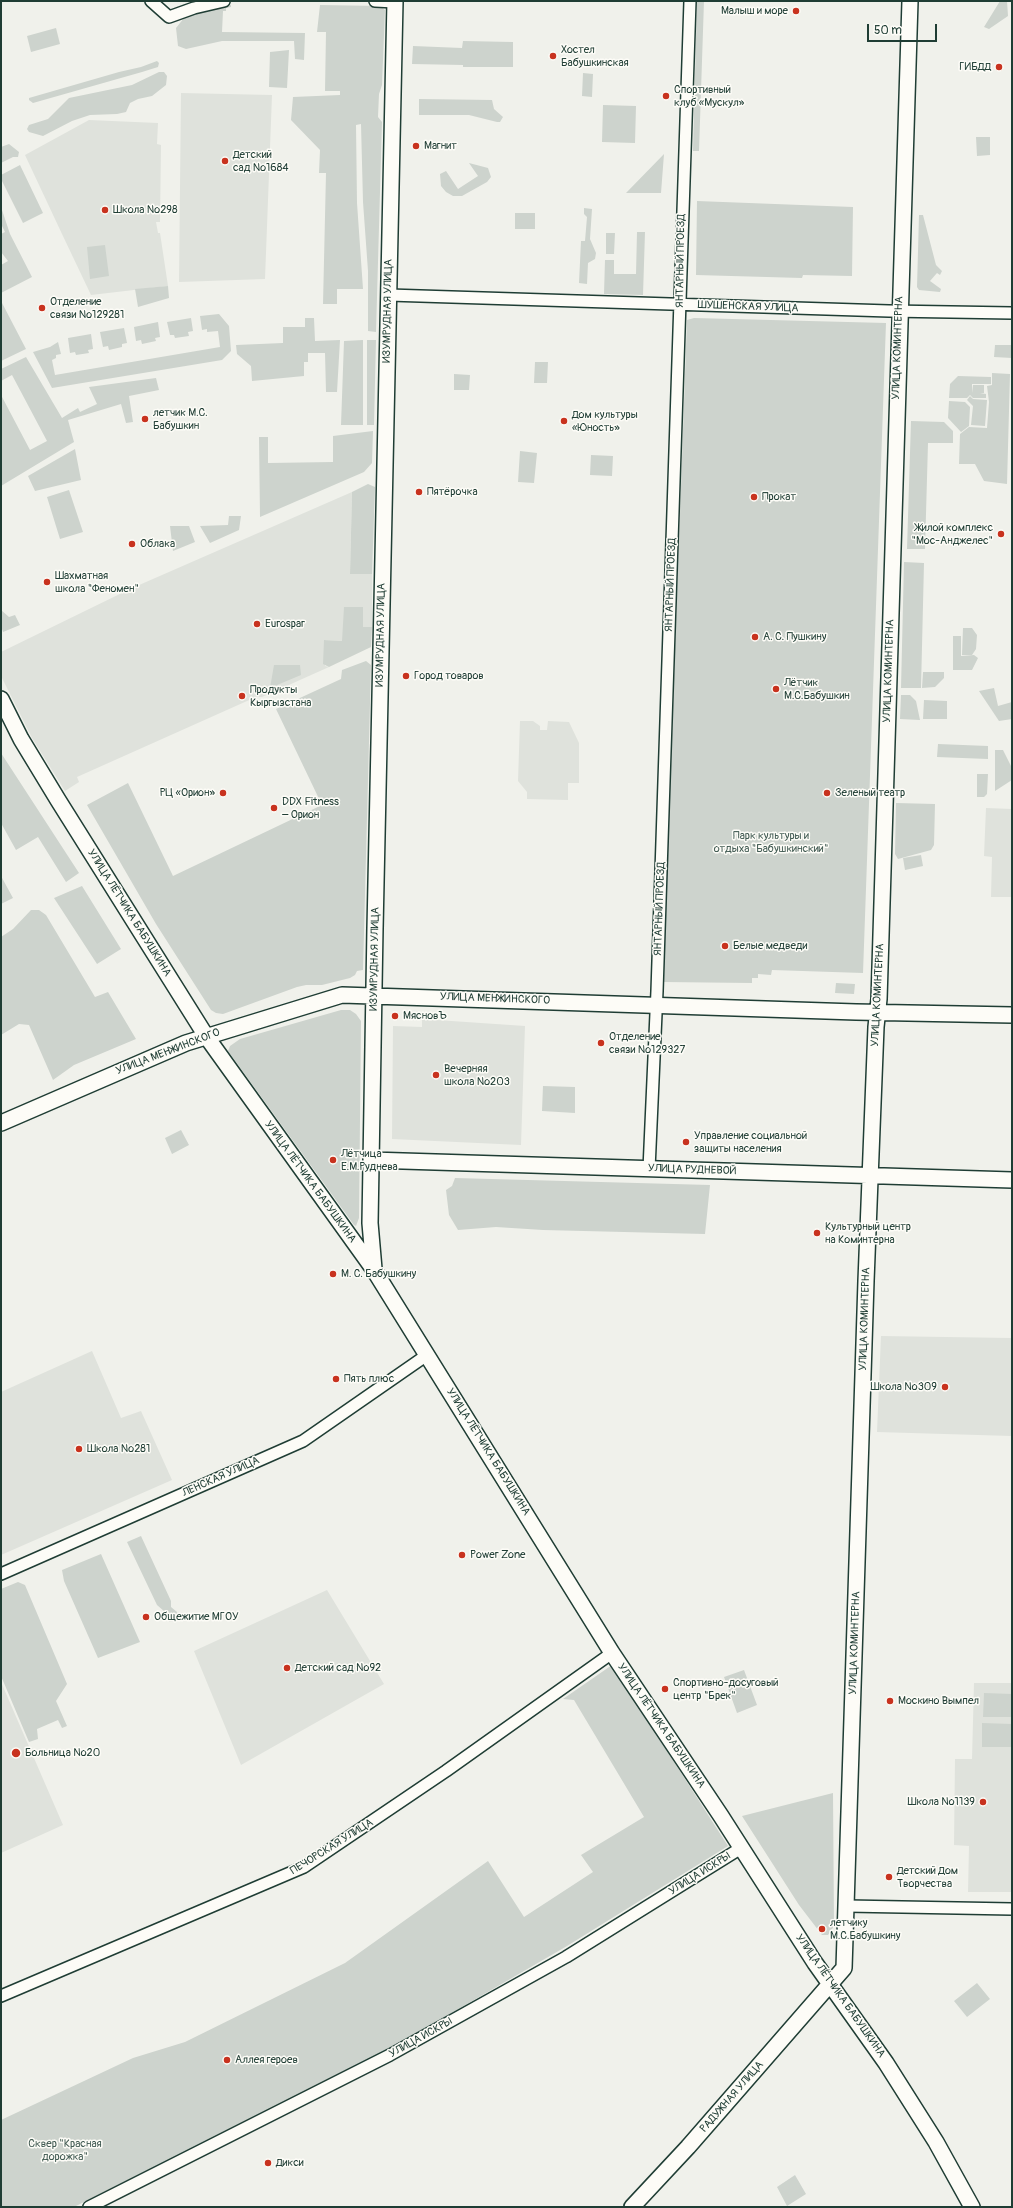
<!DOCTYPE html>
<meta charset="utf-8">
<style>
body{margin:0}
#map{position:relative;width:1013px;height:2208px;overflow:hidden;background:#f0f1eb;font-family:Pangolin,sans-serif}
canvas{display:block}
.frame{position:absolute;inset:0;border:2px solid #1f3d34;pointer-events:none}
.scale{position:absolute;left:867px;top:24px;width:70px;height:18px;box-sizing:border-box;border:2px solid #1f3d34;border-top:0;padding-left:5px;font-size:12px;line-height:14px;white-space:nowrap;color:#1f3d34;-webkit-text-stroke:3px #fdfcf7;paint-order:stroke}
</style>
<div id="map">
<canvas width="1013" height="2208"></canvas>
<div class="frame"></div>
<div class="scale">50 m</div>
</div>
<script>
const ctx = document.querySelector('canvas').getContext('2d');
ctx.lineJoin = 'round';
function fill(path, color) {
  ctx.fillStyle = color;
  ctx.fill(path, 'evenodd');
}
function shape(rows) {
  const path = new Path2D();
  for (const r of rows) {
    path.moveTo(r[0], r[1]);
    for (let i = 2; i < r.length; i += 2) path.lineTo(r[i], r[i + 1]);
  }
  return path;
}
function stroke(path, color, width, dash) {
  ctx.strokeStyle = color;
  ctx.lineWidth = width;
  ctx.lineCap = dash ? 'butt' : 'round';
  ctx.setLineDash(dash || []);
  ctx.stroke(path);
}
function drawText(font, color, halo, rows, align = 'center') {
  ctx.font = font + ' Pangolin,sans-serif';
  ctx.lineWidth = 3;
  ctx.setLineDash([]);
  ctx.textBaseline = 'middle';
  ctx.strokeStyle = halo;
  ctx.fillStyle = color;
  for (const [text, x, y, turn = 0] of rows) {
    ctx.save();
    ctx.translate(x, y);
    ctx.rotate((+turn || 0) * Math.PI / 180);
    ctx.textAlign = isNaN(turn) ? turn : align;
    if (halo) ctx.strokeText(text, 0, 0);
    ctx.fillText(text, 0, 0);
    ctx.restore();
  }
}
fill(shape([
 [181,93,272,95,265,279,179,282],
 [89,120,158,123,157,144,161,145,160,222,156,222,158,233,160,233,168,286,91,295,62,234,25,155],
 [352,492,350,574,372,574,372,627,363,627,342,641,324,640,325,666,329,667,262,697,256,697,77,777,79,782,65,791,32,738,1,676,1,652,130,589],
 [520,721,533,721,540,726,540,730,547,730,548,721,569,722,579,743,579,783,568,783,568,800,527,799,527,792,518,781],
 [986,808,1012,809,1012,897,991,897,992,857,984,856],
 [422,1019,525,1026,521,1145,392,1139,393,1026,422,1027],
 [881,1336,1011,1338,1012,1436,877,1432],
 [92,1351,121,1418,141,1411,172,1480,1,1555,1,1392],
 [327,1590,384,1684,241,1765,194,1651],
 [1,1682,63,1825,1,1853],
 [974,1683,1012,1683,1012,1892,968,1892,969,1846,954,1845,955,1759,972,1759]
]), '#dfe2dc');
fill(shape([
 [697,1,704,1,699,151,693,151],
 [1000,1,1007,1,1008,16,989,29,984,27],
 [231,5,231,7,226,8,226,11,223,11,222,32,305,33,304,60,295,59,294,41,222,41,186,49,178,46,176,28,184,18,190,14],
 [320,5,380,6,385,10,382,85,379,94,378,117,382,122,376,332,368,331,368,271,363,202,361,124,356,125,357,203,363,289,337,289,337,304,323,304,326,173,319,173,320,150,291,120,293,97,340,95,340,91,325,91,326,32,317,32],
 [56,28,60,44,31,52,27,36],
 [463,41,513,42,513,67,463,67,463,65,412,64,413,46,462,48],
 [289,50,287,88,269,87,270,52],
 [157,61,159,63,158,67,142,72,33,103,29,100,29,98,119,72,141,67],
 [159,72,164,72,167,76,166,85,152,96,138,99,130,103,126,112,117,114,90,115,72,121,43,136,29,132,27,129,29,125,48,119,69,98,132,85],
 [583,73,593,74,592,97,582,96],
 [419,99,492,100,494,109,503,117,500,122,497,122,469,115,419,115],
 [603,105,636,106,635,143,602,142],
 [976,137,990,137,990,155,977,156],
 [9,144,19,152,18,157,13,157,1,163,1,147],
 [664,154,661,193,626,193],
 [469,163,488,168,491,177,487,182,462,196,453,196,446,192,441,186,440,174,446,171,458,189,478,176],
 [20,165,43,213,23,223,1,179,1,175],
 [697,201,853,207,852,276,803,275,802,278,696,275],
 [1,207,10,234,32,277,1,293,1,265,8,261,1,252,1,234,5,232,1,224],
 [584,208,592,209,590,239,596,253,595,259,588,263,587,284,579,283,581,241,585,241,587,217,584,214],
 [515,213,535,213,535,229,515,229],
 [919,215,923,215,936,265,942,271,940,275,937,273,930,281,941,289,940,292,919,290,917,287],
 [637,232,645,232,643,295,604,294,605,260,614,260,614,274,636,274],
 [606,233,615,233,614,254,606,254],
 [105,245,109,276,90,279,87,247],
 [168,286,169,298,138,307,135,289],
 [1,301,26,349,1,361],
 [219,314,229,326,231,351,222,360,52,388,33,352,50,347,58,342,61,354,56,355,56,358,52,360,55,375,220,347,218,331,207,332,207,329,202,330,200,316],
 [191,318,193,331,188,332,189,336,175,338,174,335,170,335,167,322],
 [305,318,314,318,315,341,340,340,337,392,326,392,325,353,308,353,308,362,304,362,304,376,252,381,251,366,237,354,236,345,283,343,283,327,305,327],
 [694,318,886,323,863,973,772,970,771,975,758,974,758,978,752,978,752,983,663,982,687,320],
 [158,322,160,337,155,338,156,341,142,344,141,340,136,341,134,327],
 [124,328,127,343,122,344,122,347,109,350,108,346,103,347,100,332],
 [91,334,93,349,88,350,89,353,76,355,75,352,70,353,68,338],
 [363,340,363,425,341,425,344,341],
 [367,340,376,340,374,425,367,425],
 [995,345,1012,345,1012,358,994,357],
 [26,357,62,418,78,408,80,412,97,404,89,387,156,378,159,390,129,396,133,422,126,423,121,404,68,420,74,442,1,486,1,395,30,450,47,441,12,375,1,381,1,369],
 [535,362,548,362,547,383,534,383],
 [992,373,1010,374,1007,484,984,481,975,464,959,464,960,434,969,427,987,428,989,402,987,386,992,385],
 [454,374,470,375,469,390,454,390],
 [958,376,991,377,991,384,972,384,972,393,973,385,984,385,984,393,980,393,986,394,986,398,973,398,970,395,967,398,949,398,950,384],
 [970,396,973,399,987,400,985,426,971,425,973,406,967,400],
 [949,401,965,402,970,407,969,426,961,432,948,418],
 [911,421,944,422,953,431,953,443,928,443,925,549,907,549],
 [373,431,372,463,364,472,260,517,259,437,268,437,268,463,333,462,333,436],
 [75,449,81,480,35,491,28,476],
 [520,451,537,453,534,483,518,482],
 [591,455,613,456,612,476,590,475],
 [368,484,375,487,372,574,350,574,352,492],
 [69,490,83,532,60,539,47,497],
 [229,516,241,516,239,530,210,543,200,526,228,525],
 [170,526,189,526,195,542,173,551],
 [904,562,924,563,921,688,901,688],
 [344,607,363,607,363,627,372,627,371,647,329,667,323,664,324,640,342,641],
 [1,610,9,617,15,615,20,625,3,632,1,626],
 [963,628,972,628,977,635,976,649,972,655,962,655],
 [953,636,961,636,961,656,974,655,978,658,972,670,953,670],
 [366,661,371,665,363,970,357,971,355,975,350,978,322,985,306,985,297,987,223,1014,216,1013,211,1010,156,924,87,805,128,783,173,876,322,805,276,709,341,679,342,670],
 [274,665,300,665,301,675,270,688],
 [923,672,944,672,944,678,935,687,922,688],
 [994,688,998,706,1012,702,1012,719,999,721,979,691],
 [901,695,910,695,916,701,920,720,900,719],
 [924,700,947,701,947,719,923,719],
 [938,744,988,746,988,759,937,757],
 [995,750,1003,750,1012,768,1012,780,995,791],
 [1,753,79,873,66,882,38,837,16,850,1,823],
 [977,774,988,774,987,794,984,797,977,797],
 [896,803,935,804,934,845,931,850,898,859,895,854],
 [921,855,923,866,905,870,903,858],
 [1,876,13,898,1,904],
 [82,886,121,949,97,964,54,898],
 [31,910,39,910,46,915,95,997,108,992,136,1039,74,1065,53,1080,29,1025,19,1024,1,1035,1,937,13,929],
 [836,983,855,984,854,994,835,993],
 [341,1010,350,1010,356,1014,361,1021,359,1218,356,1226,354,1225,228,1051,230,1046,240,1039],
 [543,1086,575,1087,575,1113,542,1111],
 [181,1130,189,1145,172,1154,165,1138],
 [455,1178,710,1185,705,1234,543,1230,496,1227,458,1230,449,1215,446,1190,452,1186],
 [141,1536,171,1601,171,1607,177,1612,176,1621,169,1622,165,1612,157,1605,127,1542],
 [101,1554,140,1642,98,1658,64,1581,62,1570],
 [18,1582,25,1585,67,1684,56,1701,67,1726,62,1728,58,1720,37,1729,38,1739,29,1742,1,1676,1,1589],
 [612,1665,728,1846,567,1946,393,2047,74,2207,1,2207,1,2120,133,2058,185,2042,345,1963,488,1861,524,1917,593,1872,581,1855,644,1817,574,1700,563,1699],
 [744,1670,757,1705,737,1713,724,1677],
 [984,1693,1012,1694,1012,1717,983,1717],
 [982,1723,1012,1724,1012,1747,982,1747],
 [833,1793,834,1926,828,1935,822,1935,799,1905,742,1816],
 [977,1983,990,1999,967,2017,954,2001],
 [795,2175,806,2194,787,2206,777,2187]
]), '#cdd3cd');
const street = shape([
 [151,1,169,17,194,8,224,1],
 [375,1,395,2],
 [389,295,889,311,1012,313],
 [649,1169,657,991,690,1],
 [1,1574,303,1441,427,1355],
 [847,1906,1012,1909],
 [1,1996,304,1867,446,1771,612,1653],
 [89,2207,390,2055,566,1957,741,1848]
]);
const secondary = shape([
 [1,699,21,739,58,800,206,1036,374,1270,612,1653,721,1816,815,1963,886,2063,936,2142,972,2207],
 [1,1123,186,1043,342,995,856,1012,1012,1015],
 [371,1160,1012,1180],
 [374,1269,370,1223,375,928,395,1],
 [632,2207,688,2147,844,1968,866,1281,876,1027,879,999,910,1]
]);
stroke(street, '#1f3d34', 14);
stroke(secondary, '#1f3d34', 18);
stroke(street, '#fdfcf7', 11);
stroke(secondary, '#fdfcf7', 15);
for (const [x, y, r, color] of [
 [796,11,4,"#c8321e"],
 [553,56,4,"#c8321e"],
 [999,67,4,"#c8321e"],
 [666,96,4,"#c8321e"],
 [416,146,4,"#c8321e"],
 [225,161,4,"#c8321e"],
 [105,210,4,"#c8321e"],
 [42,308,4,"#c8321e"],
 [145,419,4,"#c8321e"],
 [564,421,4,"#c8321e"],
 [419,492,4,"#c8321e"],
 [754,497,4,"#c8321e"],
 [1001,534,4,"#c8321e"],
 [132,544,4,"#c8321e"],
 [47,582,4,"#c8321e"],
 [257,624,4,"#c8321e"],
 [755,637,4,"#c8321e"],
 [406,676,4,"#c8321e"],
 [776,689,4,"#c8321e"],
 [242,696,4,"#c8321e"],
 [223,793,4,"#c8321e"],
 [827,793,4,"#c8321e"],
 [274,808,4,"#c8321e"],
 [725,946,4,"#c8321e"],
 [395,1016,4,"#c8321e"],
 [601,1043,4,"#c8321e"],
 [436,1075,4,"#c8321e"],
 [686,1142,4,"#c8321e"],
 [333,1160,4,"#c8321e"],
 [817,1233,4,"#c8321e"],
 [333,1274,4,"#c8321e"],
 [336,1379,4,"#c8321e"],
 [945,1387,4,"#c8321e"],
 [79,1449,4,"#c8321e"],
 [462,1555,4,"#c8321e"],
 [146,1617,4,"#c8321e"],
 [287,1668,4,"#c8321e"],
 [665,1689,4,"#c8321e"],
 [890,1701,4,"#c8321e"],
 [16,1753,5,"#c8321e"],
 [983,1802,4,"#c8321e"],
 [889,1877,4,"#c8321e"],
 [822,1929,4,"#c8321e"],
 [227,2060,4,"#c8321e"],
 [268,2163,4,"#c8321e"]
]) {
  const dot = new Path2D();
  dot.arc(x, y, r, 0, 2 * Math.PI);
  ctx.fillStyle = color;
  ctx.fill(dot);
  stroke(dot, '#fdfcf7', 1.5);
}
drawText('11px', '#1f3d34', '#fdfcf7', [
 ["Малыш и море",788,11,"right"],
 ["Хостел",561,50],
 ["Бабушкинская",561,63],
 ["ГИБДД",991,67,"right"],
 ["Спортивный",674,90],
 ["клуб «Мускул»",674,103],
 ["Магнит",424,146],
 ["Детский",233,155],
 ["сад №1684",233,168],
 ["Школа №298",113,210],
 ["Отделение",50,302],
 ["связи №129281",50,315],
 ["летчик М.С.",153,413],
 ["Бабушкин",153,426],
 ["Дом культуры",572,415],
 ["«Юность»",572,428],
 ["Пятёрочка",427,492],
 ["Прокат",762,497],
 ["Жилой комплекс",993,528,"right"],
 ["\"Мос-Анджелес\"",993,541,"right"],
 ["Облака",140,544],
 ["Шахматная",55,576],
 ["школа \"Феномен\"",55,589],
 ["Eurospar",265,624],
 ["А. С. Пушкину",763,637],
 ["Город товаров",414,676],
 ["Лётчик",784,683],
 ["М.С.Бабушкин",784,696],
 ["Продукты",250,690],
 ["Кыргызстана",250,703],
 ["РЦ «Орион»",215,793,"right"],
 ["Зеленый театр",835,793],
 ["DDX Fitness",282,802],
 ["– Орион",282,815],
 ["Белые медведи",733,946],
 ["МясновЪ",403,1016],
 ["Отделение",609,1037],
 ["связи №129327",609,1050],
 ["Вечерняя",444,1069],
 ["школа №203",444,1082],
 ["Управление социальной",694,1136],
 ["защиты населения",694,1149],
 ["Лётчица",341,1154],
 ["Е.М.Руднева",341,1167],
 ["Культурный центр",825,1227],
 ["на Коминтерна",825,1240],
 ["М. С. Бабушкину",341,1274],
 ["Пять плюс",344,1379],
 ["Школа №309",937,1387,"right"],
 ["Школа №281",87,1449],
 ["Power Zone",470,1555],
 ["Общежитие МГОУ",154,1617],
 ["Детский сад №92",295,1668],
 ["Спортивно-досуговый",673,1683],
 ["центр \"Брек\"",673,1696],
 ["Москино Вымпел",898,1701],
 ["Больница №20",25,1753],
 ["Школа №1139",975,1802,"right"],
 ["Детский Дом",897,1871],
 ["Творчества",897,1884],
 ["летчику",830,1923],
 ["М.С.Бабушкину",830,1936],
 ["Аллея героев",235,2060],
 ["Дикси",276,2163]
], 'left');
drawText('11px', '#1f3d34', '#fdfcf7', [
 ["ЯНТАРНЫЙ ПРОЕЗД",681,261,-89],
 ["ШУШЕНСКАЯ УЛИЦА",748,307,2],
 ["ИЗУМРУДНАЯ УЛИЦА",388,311,-89],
 ["УЛИЦА КОМИНТЕРНА",898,348,-88],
 ["ЯНТАРНЫЙ ПРОЕЗД",671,585,-88],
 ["ИЗУМРУДНАЯ УЛИЦА",381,635,-89],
 ["УЛИЦА КОМИНТЕРНА",889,671,-88],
 ["ЯНТАРНЫЙ ПРОЕЗД",660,909,-88],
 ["УЛИЦА ЛЁТЧИКА БАБУШКИНА",129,913,58],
 ["ИЗУМРУДНАЯ УЛИЦА",375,959,-89],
 ["УЛИЦА КОМИНТЕРНА",878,995,-87],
 ["УЛИЦА МЕНЖИНСКОГО",495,999,2],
 ["УЛИЦА МЕНЖИНСКОГО",168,1052,-21],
 ["УЛИЦА РУДНЕВОЙ",692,1170,2],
 ["УЛИЦА ЛЁТЧИКА БАБУШКИНА",310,1182,54],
 ["УЛИЦА КОМИНТЕРНА",865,1319,-88],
 ["УЛИЦА ЛЁТЧИКА БАБУШКИНА",488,1452,58],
 ["ЛЕНСКАЯ УЛИЦА",221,1477,-24],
 ["УЛИЦА КОМИНТЕРНА",855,1643,-88],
 ["УЛИЦА ЛЁТЧИКА БАБУШКИНА",661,1726,56],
 ["ПЕЧОРСКАЯ УЛИЦА",332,1847,-32],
 ["УЛИЦА ИСКРЫ",700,1874,-32],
 ["УЛИЦА ЛЁТЧИКА БАБУШКИНА",840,1996,55],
 ["УЛИЦА ИСКРЫ",421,2038,-29],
 ["РАДУЖНАЯ УЛИЦА",732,2097,-49]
]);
drawText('11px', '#425b53', '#fdfcf7', [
 ["Парк культуры и",771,836],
 ["отдыха \"Бабушкинский\"",771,849],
 ["Сквер \"Красная",65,2144],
 ["дорожка\"",65,2157]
]);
</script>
